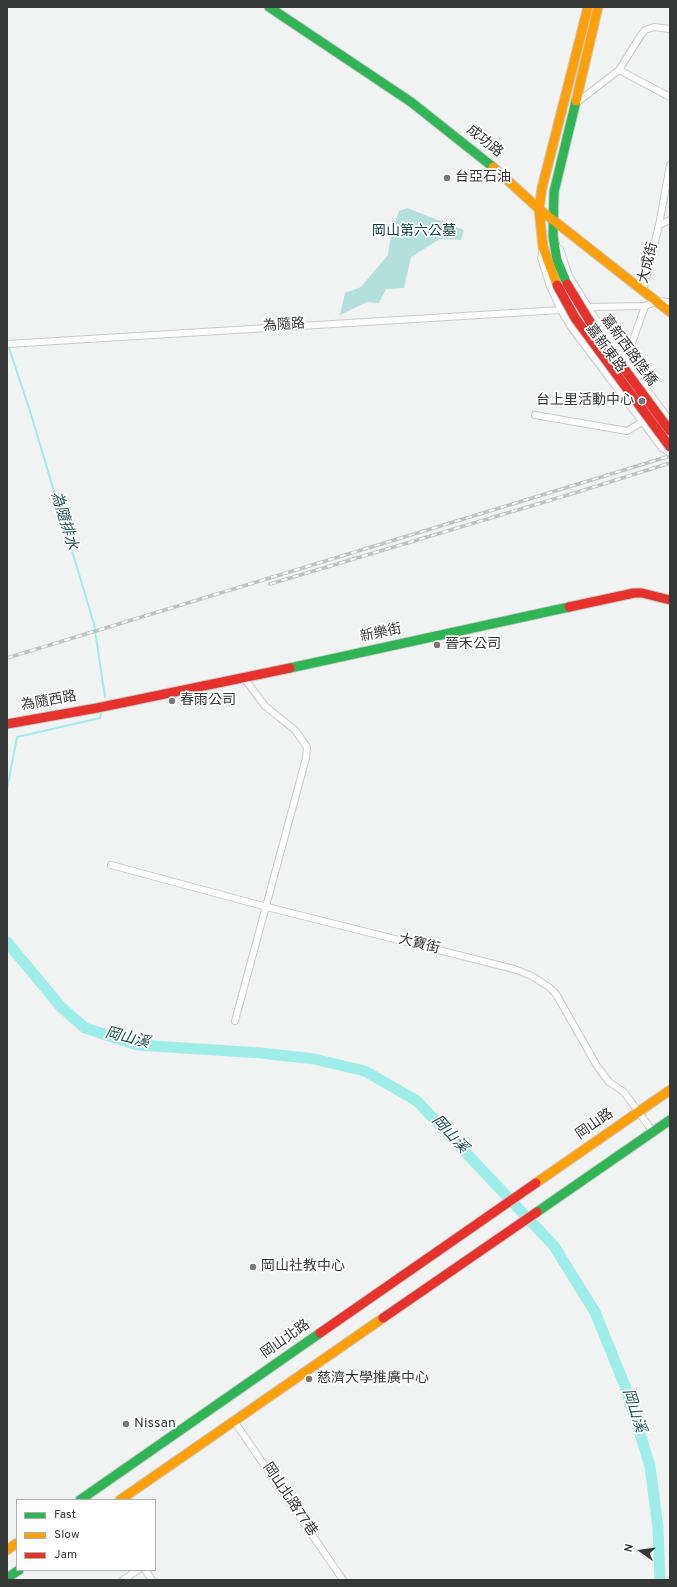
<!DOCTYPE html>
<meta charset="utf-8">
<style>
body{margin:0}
#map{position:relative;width:677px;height:1587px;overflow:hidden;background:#f0f3f2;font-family:Overpass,sans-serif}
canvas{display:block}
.frame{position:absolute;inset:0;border:8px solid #363837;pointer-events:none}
.legend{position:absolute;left:16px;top:1499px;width:140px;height:72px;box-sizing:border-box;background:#fff;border:1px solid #afafaf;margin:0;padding:5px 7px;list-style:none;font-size:12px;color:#363837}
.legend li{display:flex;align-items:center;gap:8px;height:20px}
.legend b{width:20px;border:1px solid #afafaf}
.north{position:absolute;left:621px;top:1531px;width:40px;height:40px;-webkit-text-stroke:3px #fff;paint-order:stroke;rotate:284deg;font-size:11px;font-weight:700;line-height:16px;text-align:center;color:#363837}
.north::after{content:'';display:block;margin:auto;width:14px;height:18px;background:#363837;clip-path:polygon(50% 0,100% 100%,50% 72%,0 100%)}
</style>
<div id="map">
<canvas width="677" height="1587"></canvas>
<div class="frame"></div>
<ul class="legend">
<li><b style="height:5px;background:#30b455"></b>Fast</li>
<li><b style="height:5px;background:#ff9f0a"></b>Slow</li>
<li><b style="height:5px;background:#e5322d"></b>Jam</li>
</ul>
<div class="north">N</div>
</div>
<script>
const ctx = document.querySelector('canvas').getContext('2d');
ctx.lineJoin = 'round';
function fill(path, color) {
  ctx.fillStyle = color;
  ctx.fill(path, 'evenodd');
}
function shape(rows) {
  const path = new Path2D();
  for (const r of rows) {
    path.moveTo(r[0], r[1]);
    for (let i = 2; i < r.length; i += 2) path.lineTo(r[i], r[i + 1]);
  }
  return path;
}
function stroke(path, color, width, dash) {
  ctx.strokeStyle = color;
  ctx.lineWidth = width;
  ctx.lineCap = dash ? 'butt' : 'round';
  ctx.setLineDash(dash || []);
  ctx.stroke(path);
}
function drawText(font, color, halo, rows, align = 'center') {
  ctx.font = font + ' Overpass,"Noto Sans TC",sans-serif';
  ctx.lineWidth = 3.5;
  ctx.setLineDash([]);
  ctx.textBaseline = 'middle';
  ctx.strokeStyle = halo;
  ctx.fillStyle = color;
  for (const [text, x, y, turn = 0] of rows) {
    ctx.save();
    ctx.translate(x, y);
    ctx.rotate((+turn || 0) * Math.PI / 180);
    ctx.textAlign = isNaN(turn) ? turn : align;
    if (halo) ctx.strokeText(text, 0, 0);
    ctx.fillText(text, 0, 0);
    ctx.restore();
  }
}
fill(shape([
 [407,208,464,230,461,240,440,239,411,257,404,288,386,289,379,303,367,302,340,315,345,293,361,287,388,255,390,240,399,211]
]), '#b3e0dd');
stroke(shape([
 [9,348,29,408,94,624,105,697],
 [7,789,17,737,100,718,101,714]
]), '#9eede8', 2);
stroke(shape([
 [7,942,61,1007,85,1028,137,1045,261,1053,314,1059,365,1071,417,1101,554,1246,595,1312,625,1386,650,1466,658,1528,660,1580]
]), '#9eede8', 11);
const street = shape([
 [619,70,641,35,645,30,654,27,670,29],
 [575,104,619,70,670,97],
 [659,225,670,220],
 [554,245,560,249,569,276,597,321,670,421],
 [543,249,541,258,550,286,561,310,571,327,662,448,670,453],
 [643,291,659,225,670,165],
 [589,307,645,306,657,301,670,302],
 [7,344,561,310],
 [625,363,645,306],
 [535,415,627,431,642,422],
 [111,865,267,907,514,969,532,976,549,987,556,994,597,1066,609,1082,624,1092,653,1132],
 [235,1021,306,758,307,747,295,730,265,706,244,678],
 [234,1421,343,1580],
 [145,1570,152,1580],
 [123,1580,138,1570]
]);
const fast = shape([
 [269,7,411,102,493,167],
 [567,284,557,260,553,236,554,192,576,101],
 [290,668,569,607],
 [537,1212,670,1120],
 [80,1500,320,1333],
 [7,1578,19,1570]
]);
const slow = shape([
 [576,101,598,7],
 [493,167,539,209,670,312],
 [557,285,543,247,539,209,542,188,588,7],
 [536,1183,670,1090],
 [120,1500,383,1318],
 [7,1550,17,1543]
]);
const jam = shape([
 [569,607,634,593,642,593,670,600],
 [7,724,97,708,290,668],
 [383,1318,537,1212],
 [320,1333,536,1183]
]);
stroke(street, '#c8cbca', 8);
stroke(fast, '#c8cbca', 11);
stroke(slow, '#c8cbca', 11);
stroke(jam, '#c8cbca', 11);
stroke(street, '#fdfdfd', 6);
stroke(fast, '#30b455', 9);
stroke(slow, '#ff9f0a', 9);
stroke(jam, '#e5322d', 9);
const rail = shape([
 [270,584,581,491,670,463],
 [7,658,670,456]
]);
stroke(rail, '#c0c1c1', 3.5);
stroke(rail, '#fff', 2, [6]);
const jamBridge = shape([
 [567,284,592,325,670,431],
 [557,285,575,318,670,447]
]);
stroke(jamBridge, '#c8cbca', 11, []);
stroke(jamBridge, '#e5322d', 9);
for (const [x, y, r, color] of [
 [447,178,4,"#777978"],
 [642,401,4,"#777978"],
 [437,645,4,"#777978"],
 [172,701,4,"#777978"],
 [253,1267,4,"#777978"],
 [309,1379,4,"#777978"],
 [126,1424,4,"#777978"]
]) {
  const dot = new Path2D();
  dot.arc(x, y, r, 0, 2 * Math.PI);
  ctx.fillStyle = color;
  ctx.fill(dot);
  stroke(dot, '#fff', 1.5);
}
drawText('14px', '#363837', '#fff', [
 ["成功路",484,142,39],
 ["大成街",649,263,-76],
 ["為隨路",284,326,-4],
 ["嘉新東路",605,349,53],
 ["嘉新西路陸橋",628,351,54],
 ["新樂街",381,634,-12],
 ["為隨西路",49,702,-10],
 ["大寶街",419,945,14],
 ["岡山路",595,1125,-35],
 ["岡山北路",286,1340,-35],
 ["岡山北路77巷",289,1500,56]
]);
drawText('14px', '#363837', '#fff', [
 ["台亞石油",455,178],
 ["台上里活動中心",634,401,"right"],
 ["晉禾公司",445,645],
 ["春雨公司",180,701],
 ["岡山社教中心",261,1267],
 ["慈濟大學推廣中心",317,1379],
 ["Nissan",134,1424]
], 'left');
drawText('14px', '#0e423f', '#fff', [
 ["岡山第六公墓",414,232]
]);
drawText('italic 15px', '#225350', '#fff', [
 ["為隨排水",63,521,73],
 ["岡山溪",127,1039,14],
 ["岡山溪",449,1135,47],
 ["岡山溪",633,1411,72]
]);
</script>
